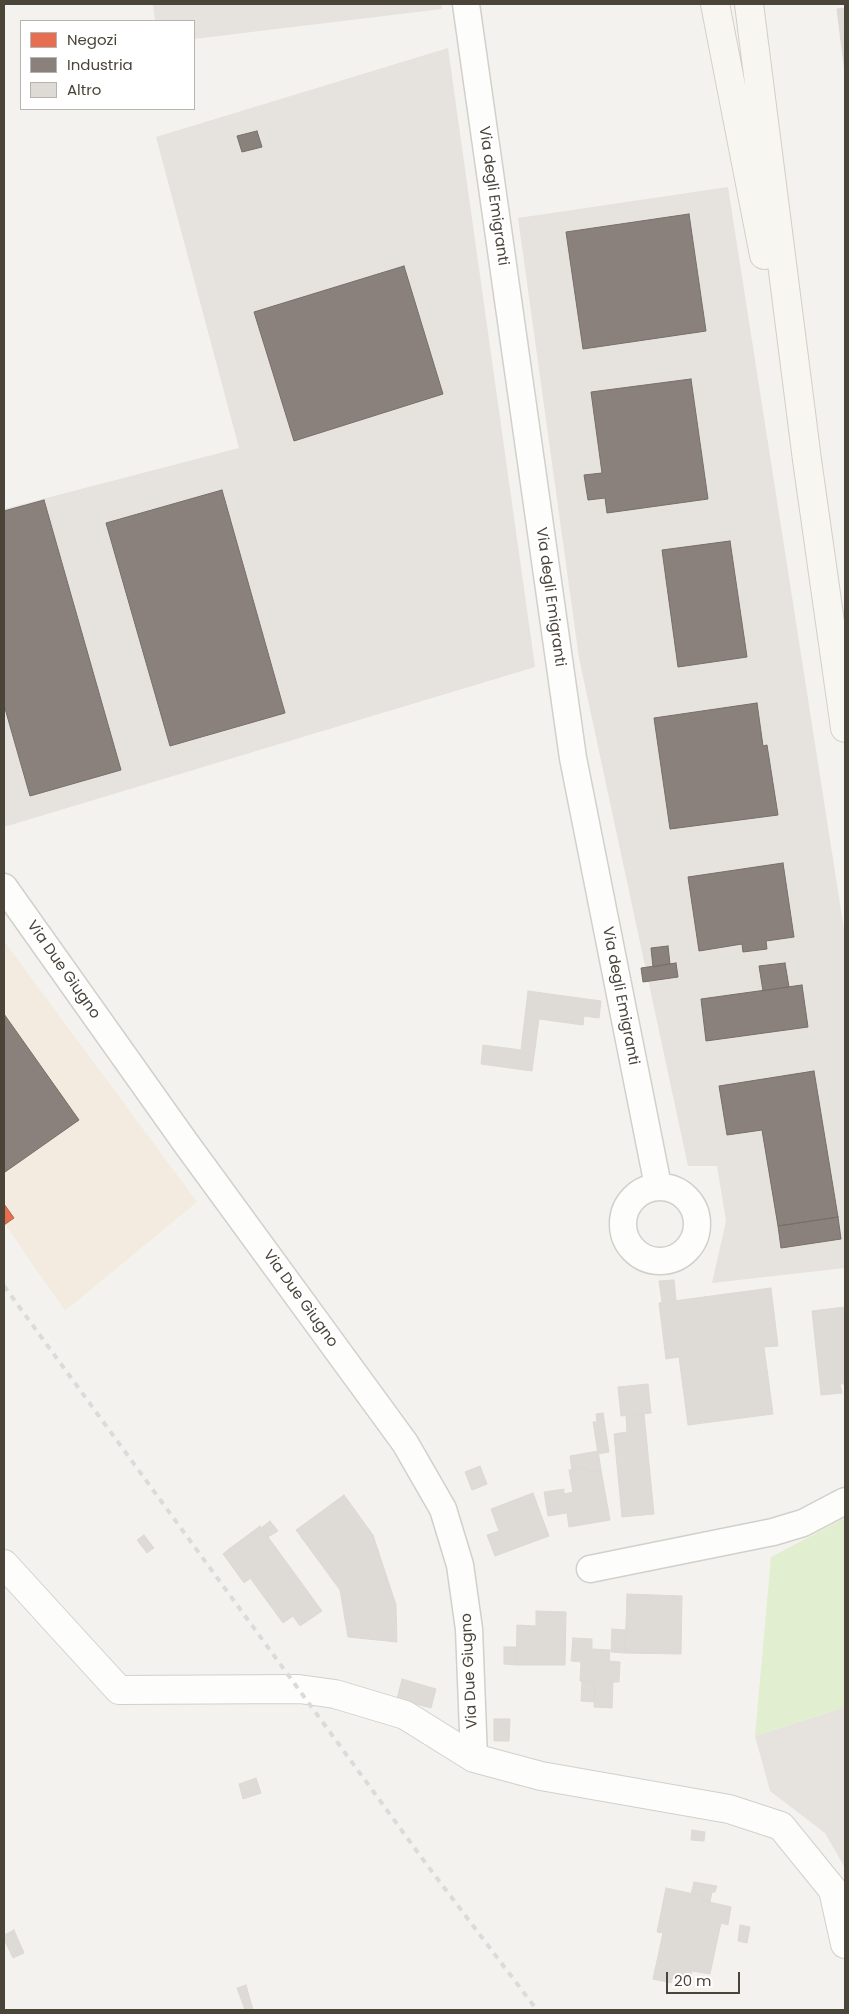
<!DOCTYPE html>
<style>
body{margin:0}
#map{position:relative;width:849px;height:2014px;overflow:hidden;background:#f4f2ee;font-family:Poppins,sans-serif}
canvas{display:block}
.frame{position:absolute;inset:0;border:5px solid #4b4439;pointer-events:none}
.legend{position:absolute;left:20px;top:20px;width:175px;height:90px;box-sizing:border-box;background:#fff;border:1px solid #b7b4b0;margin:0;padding:6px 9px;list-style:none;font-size:15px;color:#4b4439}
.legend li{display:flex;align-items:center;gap:10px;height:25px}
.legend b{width:25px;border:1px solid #b7b4b0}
.scale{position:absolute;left:666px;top:1972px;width:74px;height:22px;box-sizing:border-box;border:2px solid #4b4439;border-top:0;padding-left:6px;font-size:15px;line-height:18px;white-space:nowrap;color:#4b4439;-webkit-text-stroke:4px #fff;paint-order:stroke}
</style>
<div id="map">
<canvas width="849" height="2014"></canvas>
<div class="frame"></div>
<ul class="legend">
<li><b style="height:14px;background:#e76f51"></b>Negozi</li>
<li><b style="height:14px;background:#8a817c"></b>Industria</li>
<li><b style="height:14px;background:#dedbd6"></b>Altro</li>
</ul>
<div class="scale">20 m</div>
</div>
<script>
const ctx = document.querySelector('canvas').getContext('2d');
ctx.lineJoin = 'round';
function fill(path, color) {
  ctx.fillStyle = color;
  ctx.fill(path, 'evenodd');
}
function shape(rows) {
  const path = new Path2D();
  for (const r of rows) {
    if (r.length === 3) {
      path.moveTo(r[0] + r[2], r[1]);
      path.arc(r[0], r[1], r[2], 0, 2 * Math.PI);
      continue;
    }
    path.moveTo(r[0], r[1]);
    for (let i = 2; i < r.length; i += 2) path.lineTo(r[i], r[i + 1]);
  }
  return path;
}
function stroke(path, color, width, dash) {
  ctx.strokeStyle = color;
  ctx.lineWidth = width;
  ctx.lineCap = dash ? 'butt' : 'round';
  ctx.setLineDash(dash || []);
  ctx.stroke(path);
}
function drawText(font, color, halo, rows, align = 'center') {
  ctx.font = font + ' Poppins,sans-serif';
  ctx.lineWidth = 5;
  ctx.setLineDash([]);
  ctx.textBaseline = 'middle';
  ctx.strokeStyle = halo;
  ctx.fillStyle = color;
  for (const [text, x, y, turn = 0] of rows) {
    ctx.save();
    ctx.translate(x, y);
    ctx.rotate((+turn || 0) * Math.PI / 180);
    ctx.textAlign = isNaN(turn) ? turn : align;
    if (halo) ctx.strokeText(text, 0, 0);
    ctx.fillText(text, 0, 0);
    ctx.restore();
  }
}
fill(shape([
 [4,941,197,1202,65,1311,4,1223]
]), '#f3ebdf');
fill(shape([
 [448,48,535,667,4,827,4,509,239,448,156,137],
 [728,187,845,936,845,1268,712,1283,726,1221,717,1166,688,1166,579,658,518,218],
 [845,1707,845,1868,825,1833,770,1791,755,1736]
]), '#e6e2de');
fill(shape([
 [845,1518,845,1707,755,1736,771,1557]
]), '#e1eecf');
fill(shape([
 [153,4,441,4,442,9,194,39,194,21,155,21]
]), '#e6e3df');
const shops = shape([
 [4,1204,14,1218,4,1225,4,1204]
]);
fill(shops, '#e76f51');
stroke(shops, '#b8624a', 1);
const industry = shape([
 [257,131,262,147,242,152,237,136,257,131],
 [689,214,706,331,583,349,566,232,689,214],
 [404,266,443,394,294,441,254,312,404,266],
 [691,379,708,499,607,513,605,498,588,500,584,475,602,473,591,392,691,379],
 [222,490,285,713,170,746,106,523,222,490],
 [44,500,121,770,30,796,4,705,4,511,44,500],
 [730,541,747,657,678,667,662,550,730,541],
 [757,703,763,746,767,745,778,815,670,829,654,718,757,703],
 [783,863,794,937,766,941,767,949,743,952,742,944,699,951,688,877,783,863],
 [668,946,670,964,653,967,651,948,668,946],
 [676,963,678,977,643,982,641,968,676,963],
 [785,963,789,987,763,991,759,966,785,963],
 [802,985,808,1027,706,1041,701,999,802,985],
 [4,1014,79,1120,5,1172,4,1171,4,1014],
 [814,1071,838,1217,778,1226,762,1130,727,1135,719,1086,814,1071],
 [838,1217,841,1239,781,1248,778,1226,838,1217]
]);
fill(industry, '#8a817c');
stroke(industry, '#776f68', 1);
const building = shape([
 [845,8,845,73,837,9,845,8],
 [528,991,601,1001,599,1018,584,1016,583,1025,539,1019,532,1071,481,1064,483,1045,521,1050,528,991],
 [674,1280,676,1300,662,1302,659,1281,674,1280],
 [771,1288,778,1346,764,1347,773,1414,688,1425,679,1357,666,1359,659,1303,771,1288],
 [845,1307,845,1384,840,1384,842,1393,821,1395,812,1311,845,1307],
 [648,1384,651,1413,621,1416,618,1387,648,1384],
 [603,1413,609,1452,598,1454,593,1422,597,1422,596,1414,603,1413],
 [644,1414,654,1514,622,1517,614,1434,627,1432,626,1415,644,1414],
 [598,1451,601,1470,586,1472,585,1467,572,1470,570,1456,598,1451],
 [480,1466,487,1484,472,1490,465,1472,480,1466],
 [585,1467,586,1472,601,1470,610,1520,569,1527,567,1513,548,1516,544,1492,564,1489,564,1494,573,1492,569,1470,585,1467],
 [533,1493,549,1536,495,1556,487,1535,499,1531,491,1509,533,1493],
 [344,1495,373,1535,396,1605,397,1642,348,1637,340,1590,296,1530,344,1495],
 [270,1521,278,1531,268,1537,261,1528,270,1521],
 [260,1526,322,1611,300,1626,293,1616,283,1623,229,1549,260,1526],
 [144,1535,154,1548,147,1553,137,1540,144,1535],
 [229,1549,251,1578,244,1583,223,1554,229,1549],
 [627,1594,682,1596,681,1654,625,1653,627,1594],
 [536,1611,566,1612,565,1665,516,1665,517,1625,536,1626,536,1611],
 [612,1629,626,1630,625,1653,611,1652,612,1629],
 [573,1638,592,1639,592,1649,610,1650,609,1661,620,1662,619,1682,613,1682,612,1708,594,1707,595,1682,580,1681,581,1662,571,1661,573,1638],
 [504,1647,517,1647,516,1665,504,1664,504,1647],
 [402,1679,436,1689,431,1708,397,1699,402,1679],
 [582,1681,595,1682,594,1702,581,1701,582,1681],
 [494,1719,510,1719,509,1741,494,1741,494,1719],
 [256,1778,261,1793,243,1799,239,1784,256,1778],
 [692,1830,705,1832,704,1841,691,1840,692,1830],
 [694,1882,717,1886,715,1892,712,1892,710,1902,701,1900,703,1896,691,1894,694,1882],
 [666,1888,703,1896,701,1900,731,1907,728,1925,721,1923,710,1974,692,1971,690,1980,673,1976,671,1983,653,1979,663,1933,657,1932,666,1888],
 [740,1925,750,1927,747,1943,738,1941,740,1925],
 [14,1930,24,1953,13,1958,4,1939,4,1935,14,1930],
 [246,1985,253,2010,245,2010,237,1988,246,1985]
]);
fill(building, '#dedbd6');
stroke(building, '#dcd9d4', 1);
const minor = shape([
 [466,4,573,758,658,1186],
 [4,887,185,1142,405,1443,443,1509,460,1565,469,1629,474,1758],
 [660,1224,37],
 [590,1569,773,1532,803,1523,845,1501]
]);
const tertiary = shape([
 [4,1564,119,1690,299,1689,335,1694,405,1715,474,1758,541,1776,729,1809,781,1826,833,1890,845,1944]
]);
const secondary = shape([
 [715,4,764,255],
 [749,4,807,460,845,728]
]);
stroke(minor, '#d2d0cb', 29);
stroke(tertiary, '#d2d0cb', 30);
stroke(secondary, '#d3cfc5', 30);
stroke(minor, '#fdfdfc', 26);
stroke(tertiary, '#fdfdfc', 28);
stroke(secondary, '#f7f6f1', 28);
stroke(shape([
 [4,1286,427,1865,537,2010]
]), '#dbdbda', 4, [6, 6]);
drawText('15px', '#4b4439', '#fff', [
 ["Via degli Emigranti",493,196,82],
 ["Via degli Emigranti",550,597,82],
 ["Via Due Giugno",63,970,55],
 ["Via degli Emigranti",620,996,79],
 ["Via Due Giugno",300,1299,54],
 ["Via Due Giugno",470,1671,-93]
]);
</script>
